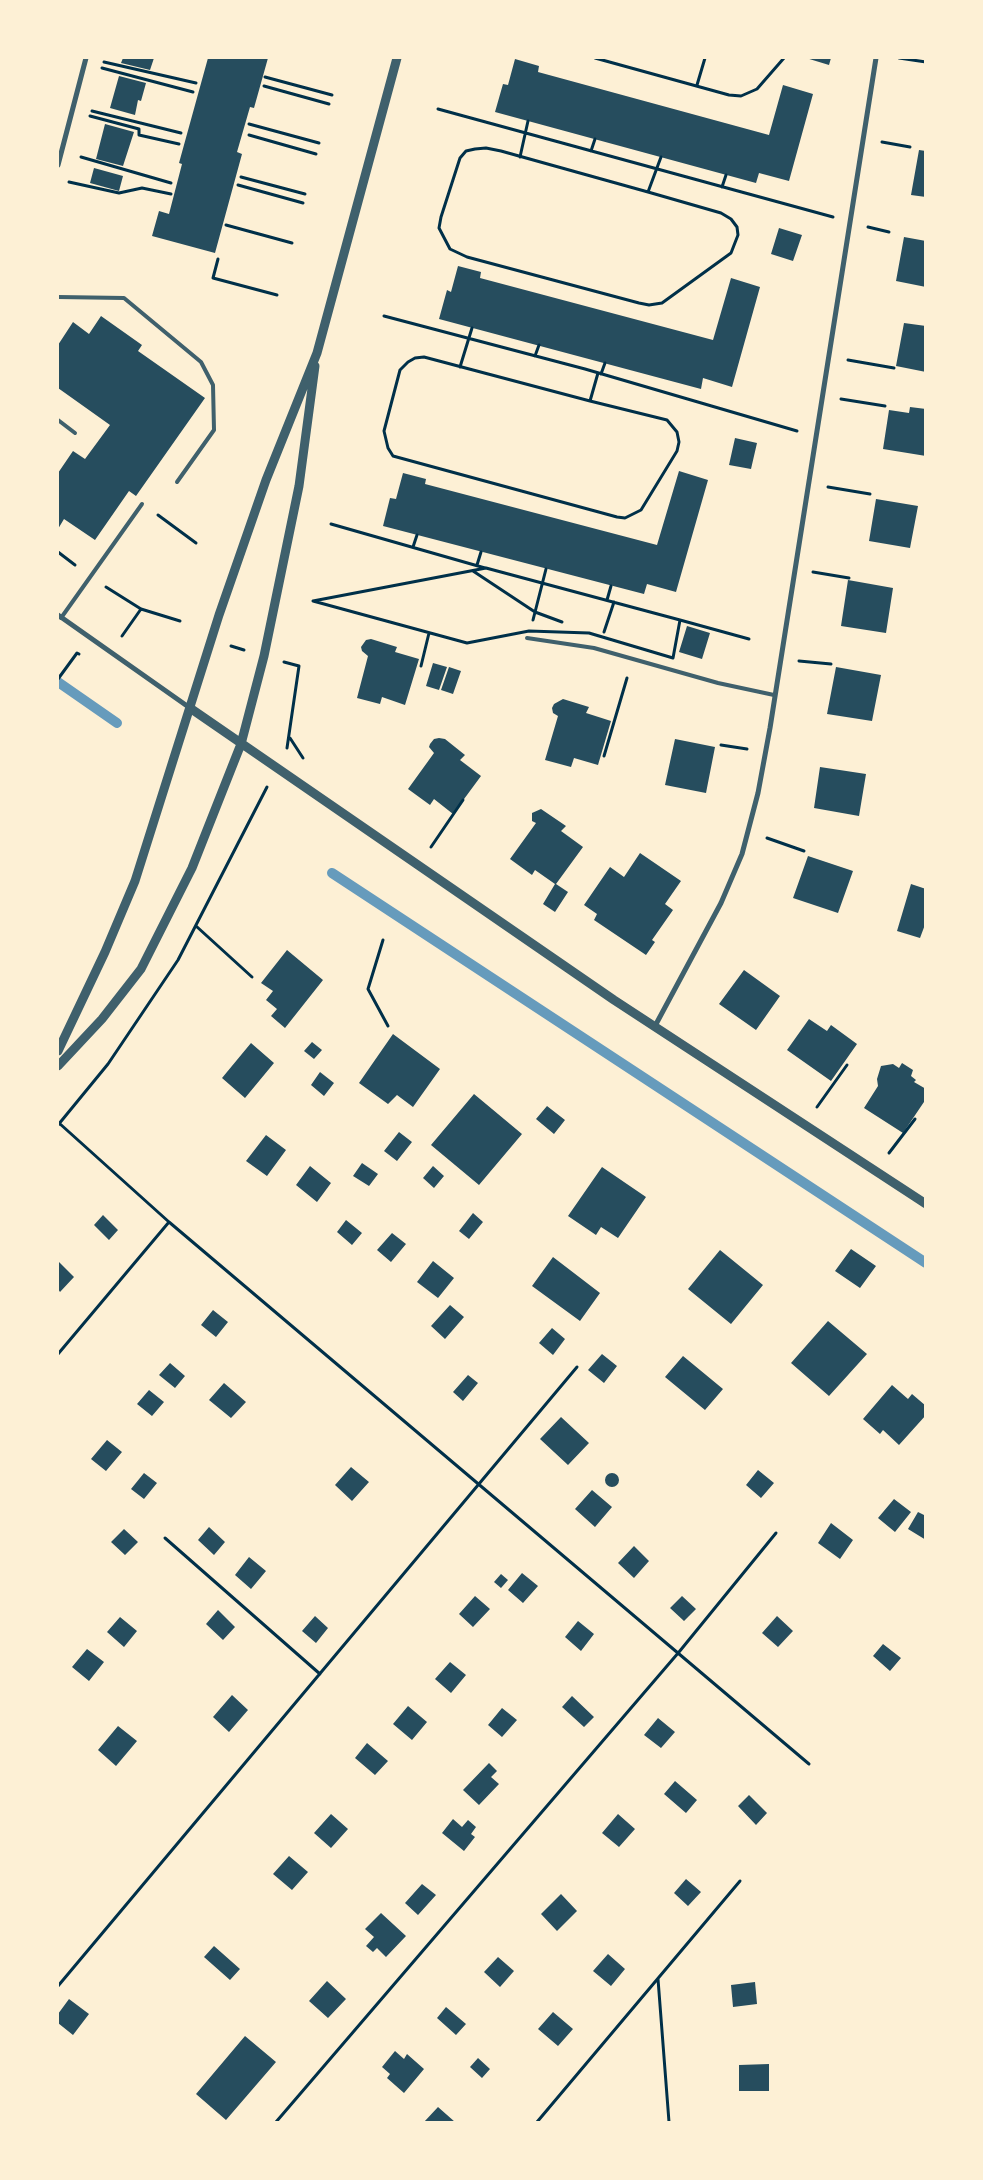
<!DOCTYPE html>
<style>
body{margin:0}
#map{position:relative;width:983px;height:2180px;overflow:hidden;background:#fdf0d5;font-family:Lora,serif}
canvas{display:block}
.frame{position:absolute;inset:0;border:59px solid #fdf0d5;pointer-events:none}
</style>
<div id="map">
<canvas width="983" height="2180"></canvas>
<div class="frame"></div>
</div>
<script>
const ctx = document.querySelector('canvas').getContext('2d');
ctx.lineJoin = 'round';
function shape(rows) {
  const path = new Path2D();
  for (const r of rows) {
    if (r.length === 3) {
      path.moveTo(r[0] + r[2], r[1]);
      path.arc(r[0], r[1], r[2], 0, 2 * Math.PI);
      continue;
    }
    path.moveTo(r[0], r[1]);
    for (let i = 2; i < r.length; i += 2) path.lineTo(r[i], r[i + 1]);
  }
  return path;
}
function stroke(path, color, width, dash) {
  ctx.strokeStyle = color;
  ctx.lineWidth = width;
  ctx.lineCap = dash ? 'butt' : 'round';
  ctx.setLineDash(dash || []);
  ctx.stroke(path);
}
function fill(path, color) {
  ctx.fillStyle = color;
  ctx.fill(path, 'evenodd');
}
stroke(shape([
 [58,682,117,723],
 [332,873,926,1263]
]), '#669bbc', 10);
fill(shape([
 [123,58,154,58,150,70,121,63],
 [208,58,268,58,254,108,250,107,237,152,242,154,215,253,152,236,159,211,169,214,182,164,179,163],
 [806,58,831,58,829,65],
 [515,59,539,66,538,72,769,135,783,85,813,94,789,181,759,173,756,183,495,112,503,84,508,85],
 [119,76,146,83,141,101,138,100,135,115,110,108],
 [105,124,134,132,123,166,96,159],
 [919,150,926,151,926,197,911,195],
 [94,168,123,176,119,191,90,183],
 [779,228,802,235,793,261,771,254],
 [904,237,926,241,926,287,896,281],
 [458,266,481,272,480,278,713,340,731,278,760,287,732,387,703,378,701,389,439,319,447,290,451,292],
 [101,316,142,345,138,351,205,398,136,496,129,491,95,540,64,519,58,529,58,473,73,451,85,459,110,425,58,388,58,345,73,322,89,334],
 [904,323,926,326,926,372,896,366],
 [910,407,926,409,926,456,883,449,889,410,909,413],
 [735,438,757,443,751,469,729,465],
 [679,471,708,480,676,592,647,584,644,594,383,526,390,498,396,499,403,473,426,479,425,484,657,545],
 [876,499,918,506,910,548,869,541],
 [848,580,893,588,886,633,841,626],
 [687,626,710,633,702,659,679,652],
 [371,639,397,647,395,652,419,659,405,705,382,697,380,704,357,698,368,656,362,651,361,647,366,640],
 [433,663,447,667,439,690,426,686],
 [449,667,461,671,453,694,441,690],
 [836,667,881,675,872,721,827,714],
 [563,699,589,707,586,713,611,721,598,765,574,758,571,767,545,760,558,716,553,713,552,708,554,704],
 [439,738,445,739,465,755,460,760,481,776,453,814,434,799,430,805,408,789,434,753,429,747,430,744,434,739],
 [675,739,715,747,706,793,665,785],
 [820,767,866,774,859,816,814,808],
 [541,809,566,826,561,831,583,847,556,884,568,892,555,912,543,904,555,884,535,870,532,875,510,859,536,823,532,821,532,813],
 [640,853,681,881,665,904,673,910,652,940,655,942,646,955,594,920,597,914,584,905,610,867,624,877],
 [808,856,853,871,838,913,793,898],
 [911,884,926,889,926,922,920,938,897,931],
 [287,950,323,980,285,1028,271,1016,277,1009,266,1000,273,991,261,983],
 [744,970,780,996,756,1030,719,1004],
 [809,1019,827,1031,831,1025,857,1044,831,1081,787,1050],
 [393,1034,440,1069,413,1107,397,1095,388,1104,359,1083],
 [312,1042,322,1050,314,1059,304,1051],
 [251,1043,274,1063,245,1098,222,1078],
 [902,1063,913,1070,911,1076,916,1080,914,1082,926,1089,926,1099,903,1133,864,1108,878,1086,877,1079,881,1066,893,1064,899,1068],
 [320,1072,334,1083,324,1096,311,1085],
 [474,1094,522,1134,479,1185,431,1145],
 [547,1106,565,1120,554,1134,536,1119],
 [399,1132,412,1142,397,1161,384,1151],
 [266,1135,286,1150,267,1176,246,1161],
 [362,1163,378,1174,369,1186,353,1176],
 [310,1166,331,1183,317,1202,296,1185],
 [433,1166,444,1176,434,1188,423,1178],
 [602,1167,646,1197,618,1238,601,1227,596,1235,568,1216],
 [473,1213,483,1222,469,1239,459,1231],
 [103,1215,118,1230,109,1240,94,1225],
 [346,1220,362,1233,352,1245,337,1232],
 [392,1233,406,1244,391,1262,377,1250],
 [851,1249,876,1266,860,1288,835,1271],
 [720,1250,763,1285,731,1324,688,1289],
 [553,1257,600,1293,580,1321,532,1286],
 [58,1261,74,1277,60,1292,58,1289],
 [433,1261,454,1278,438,1298,417,1282],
 [450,1305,464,1317,445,1339,431,1326],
 [213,1310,228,1322,216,1337,201,1325],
 [828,1321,867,1354,829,1396,791,1363],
 [552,1328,565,1339,553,1355,539,1343],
 [602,1354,617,1366,604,1383,588,1370],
 [683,1356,723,1389,705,1410,665,1377],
 [170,1363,185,1376,175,1388,159,1375],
 [468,1375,478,1383,463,1401,453,1392],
 [224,1383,246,1402,231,1418,209,1400],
 [892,1385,908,1399,912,1394,926,1406,926,1415,899,1445,883,1430,880,1434,863,1419],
 [149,1390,164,1402,152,1416,137,1404],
 [561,1417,589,1443,568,1465,540,1439],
 [107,1440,122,1452,106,1471,91,1459],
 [351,1467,369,1482,352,1501,335,1485],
 [758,1470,774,1483,761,1498,746,1485],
 [144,1473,157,1483,144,1499,131,1489],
 [612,1480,7],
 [592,1490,612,1507,595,1527,575,1509],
 [894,1499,911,1512,895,1532,878,1518],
 [918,1512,926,1516,926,1540,908,1529],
 [831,1523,853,1540,840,1559,818,1543],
 [209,1527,225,1542,214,1555,198,1540],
 [124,1529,138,1542,125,1555,111,1542],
 [634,1546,649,1561,634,1578,618,1563],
 [249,1557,266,1571,251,1589,235,1575],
 [522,1573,538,1586,523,1603,508,1590],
 [501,1574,508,1580,501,1588,494,1582],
 [475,1596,490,1609,473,1627,459,1614],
 [682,1596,696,1609,684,1621,670,1608],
 [218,1610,235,1627,223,1640,206,1624],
 [315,1616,328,1628,316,1643,302,1631],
 [777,1616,793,1631,778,1647,762,1633],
 [120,1617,137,1631,124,1647,107,1632],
 [578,1621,594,1634,581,1651,565,1637],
 [883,1644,901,1658,890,1671,873,1656],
 [87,1649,104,1662,89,1681,72,1667],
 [450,1662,466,1675,451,1693,435,1679],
 [232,1695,248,1710,229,1732,213,1717],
 [572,1696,594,1717,584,1727,562,1707],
 [408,1706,427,1722,412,1740,393,1724],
 [502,1708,517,1720,502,1737,488,1725],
 [658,1718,675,1732,661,1748,644,1735],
 [118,1726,137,1741,116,1766,98,1750],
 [367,1743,388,1761,375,1775,355,1758],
 [489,1763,497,1771,491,1777,499,1784,479,1805,463,1790],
 [675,1781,697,1800,686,1813,664,1794],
 [749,1795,767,1813,756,1825,738,1806],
 [331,1814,348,1829,331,1848,314,1833],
 [618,1814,635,1829,619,1847,602,1833],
 [453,1819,462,1827,468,1820,476,1827,471,1834,475,1837,464,1851,442,1833],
 [289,1856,308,1872,292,1890,273,1874],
 [686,1879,701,1892,688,1906,674,1893],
 [422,1884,436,1895,418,1915,405,1903],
 [561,1894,577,1911,557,1931,541,1914],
 [381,1913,406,1936,386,1957,377,1948,373,1952,366,1946,374,1937,365,1929],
 [214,1946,240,1969,230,1980,204,1957],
 [608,1954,625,1969,611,1986,593,1971],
 [498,1957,514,1971,500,1987,484,1972],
 [327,1981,346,1999,328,2018,309,2001],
 [755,1982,757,2004,733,2007,731,1985],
 [69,1999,89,2014,73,2035,58,2023,58,2014],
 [446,2007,466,2024,456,2035,437,2018],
 [553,2012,573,2029,558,2046,538,2029],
 [245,2036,276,2062,226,2120,196,2094],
 [395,2051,404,2059,407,2054,424,2069,404,2093,387,2078,390,2074,382,2067],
 [478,2058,490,2069,482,2078,470,2067],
 [769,2064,769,2091,739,2091,739,2065],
 [438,2107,455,2122,424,2122]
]), '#264d5e');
stroke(shape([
 [595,58,729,95,741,96,757,89,784,58],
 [899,58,926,62],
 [104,62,196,83],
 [102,68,193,92],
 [265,77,332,95],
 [697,85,705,58],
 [264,86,329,104],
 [438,109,833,217],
 [92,111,181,133],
 [90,116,139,129,139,135,179,144],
 [249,124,319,143],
 [249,135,316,154],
 [882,142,910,147],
 [591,151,595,139],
 [81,157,171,183],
 [520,157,528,121],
 [241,177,305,194],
 [69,182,119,193,142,188,171,194],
 [238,185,303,203],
 [722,187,726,175],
 [648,192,501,151,486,148,475,149,466,151,460,158,441,217,439,228,450,249,467,257,639,303,649,305,662,303,731,253,738,235,737,227,731,219,721,213,648,192,661,157],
 [226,225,292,243],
 [868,227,889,232],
 [218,259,213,278,277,295],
 [384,316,585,369,797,431],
 [535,356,539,345],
 [848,360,894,368],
 [460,367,472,328],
 [601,374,605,363],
 [841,399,885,406],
 [590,401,424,357,415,358,408,362,400,370,384,431,388,448,393,456,617,517,625,518,641,510,677,451,679,442,677,432,667,420,590,401,598,373],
 [828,487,870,494],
 [158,515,196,543],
 [331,524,485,568],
 [413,547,417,535],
 [58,552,75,565],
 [477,565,481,552],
 [486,568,680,620,673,658,589,633,529,631,467,643,313,601,486,568],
 [473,571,535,612,562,622],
 [813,572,849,578],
 [106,587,141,609,180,621],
 [607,600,611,586],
 [533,620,546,569],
 [680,620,749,639],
 [604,632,614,602],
 [122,636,141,609],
 [231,646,244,650],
 [799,661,831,664],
 [284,662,299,666,287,748],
 [421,666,429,633],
 [58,679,77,653,79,654],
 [290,738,303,758],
 [721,745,747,749],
 [604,756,627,678],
 [767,838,804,851],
 [431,847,463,800],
 [196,926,252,977],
 [383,940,368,989,388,1026],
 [817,1107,847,1065],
 [59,1123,169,1222,809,1764],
 [58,1125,108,1064,178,960,267,787],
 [889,1153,915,1119],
 [58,1354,169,1222],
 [165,1538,320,1674],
 [658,1979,669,2122],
 [58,1986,577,1367],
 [276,2122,679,1652,776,1533],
 [537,2122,740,1881]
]), '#003049', 3);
stroke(shape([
 [58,297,124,298,201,362,213,385,214,430,177,482],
 [58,420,75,433],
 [61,618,142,504],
 [527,638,594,648,718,683,774,695]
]), '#3f606c', 4);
stroke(shape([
 [58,165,86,58],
 [58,615,190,708],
 [655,1026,721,903,742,854,758,793,770,728,876,58]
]), '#3f606c', 5);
stroke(shape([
 [190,708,614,1000,926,1204],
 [58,1051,105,952,135,881,219,615,266,480,317,353,397,58],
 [58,1066,102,1019,141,969,192,868,241,744,264,656,299,486,315,366]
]), '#3f606c', 9);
</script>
